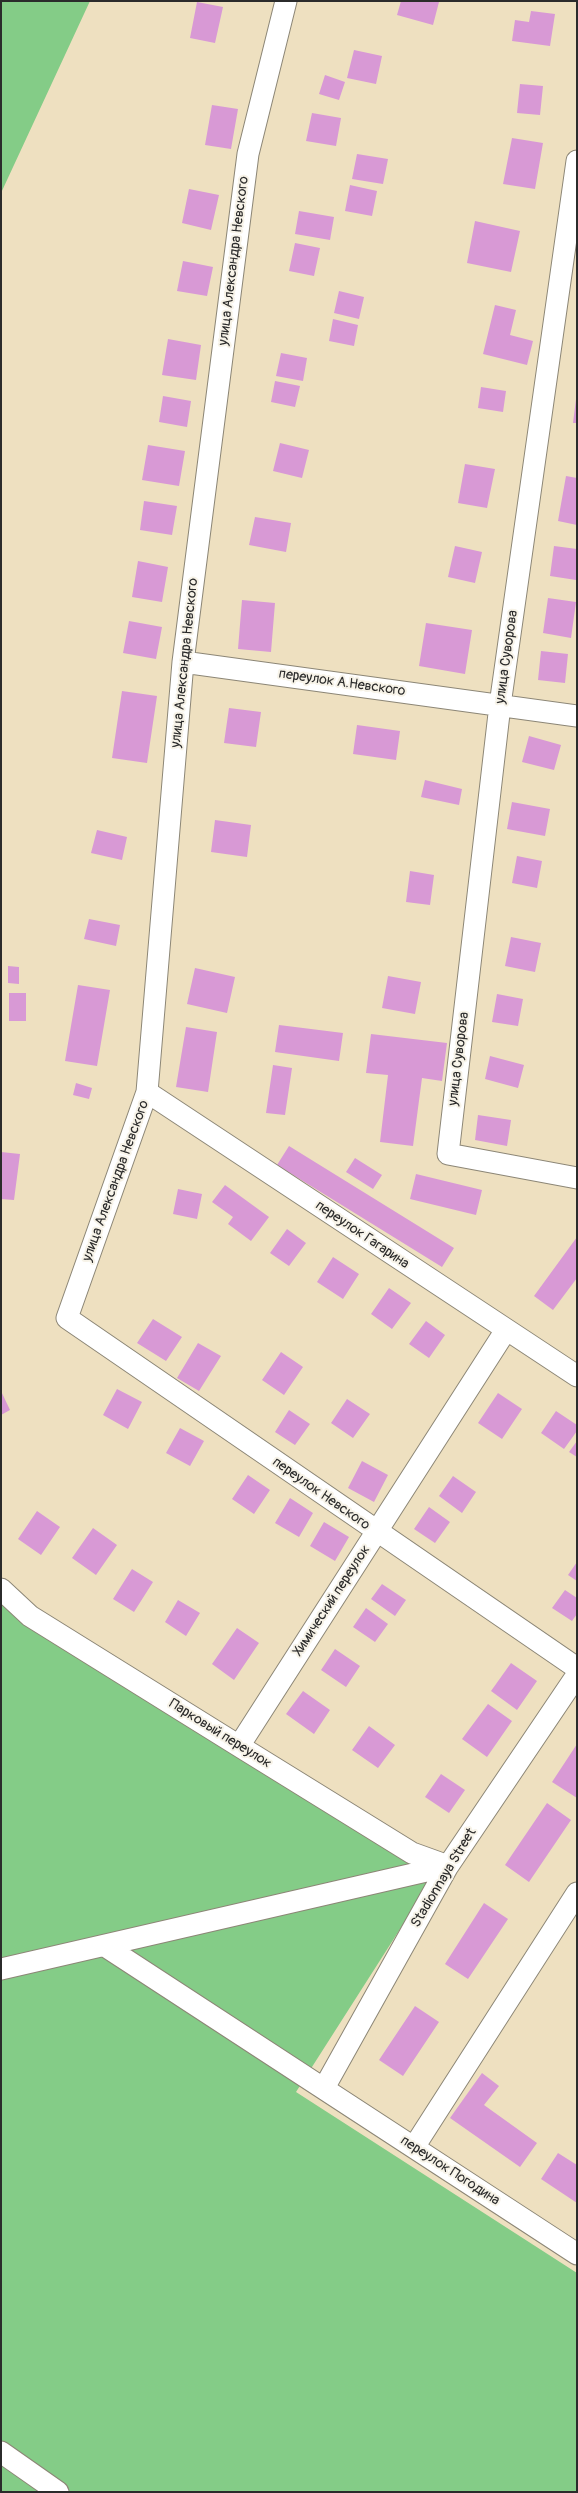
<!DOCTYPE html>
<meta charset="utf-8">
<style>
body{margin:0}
#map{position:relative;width:578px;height:2493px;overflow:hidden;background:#eee0c0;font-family:Pangolin,sans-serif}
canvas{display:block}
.frame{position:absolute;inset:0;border:2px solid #2b2b2b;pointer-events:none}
</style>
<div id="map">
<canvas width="578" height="2493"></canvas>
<div class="frame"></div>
</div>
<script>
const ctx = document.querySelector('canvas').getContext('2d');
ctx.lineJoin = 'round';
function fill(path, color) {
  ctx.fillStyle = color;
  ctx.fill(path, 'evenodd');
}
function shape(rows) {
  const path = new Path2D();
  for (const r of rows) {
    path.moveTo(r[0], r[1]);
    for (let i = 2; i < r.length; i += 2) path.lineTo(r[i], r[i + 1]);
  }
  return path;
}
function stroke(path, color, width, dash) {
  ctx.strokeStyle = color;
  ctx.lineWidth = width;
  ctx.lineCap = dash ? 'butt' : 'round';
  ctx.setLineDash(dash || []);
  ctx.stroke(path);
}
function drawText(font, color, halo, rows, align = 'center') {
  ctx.font = font + ' Pangolin,sans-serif';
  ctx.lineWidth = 4;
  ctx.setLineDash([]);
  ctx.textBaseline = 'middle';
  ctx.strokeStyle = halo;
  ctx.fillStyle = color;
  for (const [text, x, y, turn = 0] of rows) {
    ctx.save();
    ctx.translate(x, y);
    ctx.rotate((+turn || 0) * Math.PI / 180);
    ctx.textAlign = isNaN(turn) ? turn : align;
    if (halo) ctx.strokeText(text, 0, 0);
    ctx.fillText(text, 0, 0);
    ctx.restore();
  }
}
fill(shape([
 [1,1,90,1,1,193],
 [1,1593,28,1615,432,1879,296,2092,577,2273,577,2492,1,2492]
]), '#84cc87');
fill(shape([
 [401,1,439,2,433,25,397,15],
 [197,2,223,7,215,43,190,38],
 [531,11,555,14,550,46,512,41,515,20,529,22],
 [354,50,382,56,376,84,347,78],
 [325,75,345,82,339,100,319,94],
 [520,84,543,86,540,115,517,113],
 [212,105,238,109,231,149,205,145],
 [312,113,341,118,336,146,306,141],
 [512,138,543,143,535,189,503,184],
 [357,154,388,159,383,184,352,179],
 [350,185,377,191,372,216,345,211],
 [189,189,219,195,211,230,182,223],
 [299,211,334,217,330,240,295,234],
 [475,221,520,231,511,272,467,263],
 [295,243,320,248,314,276,289,271],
 [183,261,213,267,207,296,177,291],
 [339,291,364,297,359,319,334,313],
 [495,305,516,310,510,335,533,341,527,365,483,354],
 [333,319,358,325,354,346,329,341],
 [168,339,201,345,196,380,162,375],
 [281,353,307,358,303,381,276,376],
 [275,381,300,386,295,407,271,402],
 [481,387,506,391,503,412,478,408],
 [163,396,191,401,187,427,159,422],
 [576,399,577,399,577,423,573,423],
 [280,443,309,450,302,478,273,471],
 [148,445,185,451,179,486,142,480],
 [465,464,495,469,487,508,458,503],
 [566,476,577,478,577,525,558,521],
 [144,501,177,506,172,535,140,530],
 [255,517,291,523,286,552,249,545],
 [455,546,482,552,475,583,448,577],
 [554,546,577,549,576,580,550,576],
 [138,561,168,567,162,602,132,597],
 [548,598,576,602,571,638,543,633],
 [242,600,275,603,271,652,238,649],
 [129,621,162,627,156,659,123,653],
 [426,623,472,630,465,674,419,666],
 [541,651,568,654,565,683,538,680],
 [122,691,157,696,147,763,112,758],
 [229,708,261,712,256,747,224,743],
 [357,725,400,731,396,760,353,754],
 [529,736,561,745,554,770,522,762],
 [425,780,462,789,459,805,421,797],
 [512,802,550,809,545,836,507,829],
 [215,820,251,825,247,857,211,852],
 [97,830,127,837,122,860,91,853],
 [517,856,542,861,537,888,512,883],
 [410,871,434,875,430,905,406,902],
 [89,919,120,925,116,946,84,939],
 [511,937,541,943,535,972,505,966],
 [8,966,19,967,19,984,8,983],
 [195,968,235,977,227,1013,187,1004],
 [388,976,421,982,415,1014,382,1008],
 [78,985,110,990,97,1066,65,1061],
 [9,993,26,993,26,1021,9,1021],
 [497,994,523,999,518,1026,492,1022],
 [279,1025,343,1033,339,1061,275,1052],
 [186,1027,217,1032,208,1092,176,1087],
 [371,1034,447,1043,442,1081,422,1078,413,1146,380,1142,388,1075,366,1073],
 [490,1056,524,1065,518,1088,485,1079],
 [273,1065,292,1068,285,1115,266,1113],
 [76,1083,92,1088,89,1099,73,1095],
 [478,1115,511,1120,507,1146,475,1140],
 [289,1146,454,1248,442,1267,277,1165],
 [1,1152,20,1154,14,1200,1,1199],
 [355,1158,382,1175,373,1189,346,1172],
 [416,1174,482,1190,476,1215,410,1199],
 [225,1185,269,1217,251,1241,228,1224,233,1217,212,1202],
 [178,1189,202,1194,197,1219,173,1214],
 [287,1229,306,1243,289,1266,270,1253],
 [577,1237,577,1278,553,1310,534,1296],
 [333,1257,359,1274,343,1299,317,1282],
 [389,1288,411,1303,392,1329,371,1314],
 [153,1319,182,1337,166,1361,137,1343],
 [426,1321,445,1335,429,1358,409,1344],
 [198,1343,221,1356,199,1391,177,1378],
 [281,1352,303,1367,284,1395,262,1380],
 [117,1389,142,1402,128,1429,103,1415],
 [1,1391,10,1410,1,1415],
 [498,1393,522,1409,502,1439,478,1423],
 [347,1399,370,1414,353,1438,331,1423],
 [289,1410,310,1424,295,1445,275,1432],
 [556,1411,577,1425,577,1431,564,1449,541,1433],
 [180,1428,204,1441,190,1466,166,1453],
 [577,1441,577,1457,569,1452],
 [362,1461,388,1475,374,1502,348,1488],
 [248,1475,270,1490,254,1514,232,1499],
 [453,1476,476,1492,462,1513,439,1496],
 [290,1498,313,1513,299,1537,275,1523],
 [429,1507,450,1522,435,1543,414,1529],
 [37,1511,60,1527,41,1555,18,1539],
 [324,1522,349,1537,335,1561,310,1546],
 [93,1528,117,1545,96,1575,72,1558],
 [577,1562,577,1581,568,1575],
 [132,1569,153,1582,134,1612,113,1599],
 [382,1584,406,1600,395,1616,371,1599],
 [565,1590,577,1598,577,1614,572,1621,552,1608],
 [178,1600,200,1613,186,1636,165,1622],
 [366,1608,388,1624,375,1642,353,1627],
 [237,1628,259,1643,234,1680,212,1664],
 [335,1649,360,1666,346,1687,321,1670],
 [511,1663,537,1681,517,1710,491,1691],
 [303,1691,330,1710,314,1734,286,1714],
 [488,1704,512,1721,487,1757,462,1739],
 [369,1726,395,1745,378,1768,352,1750],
 [577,1744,577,1798,552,1782],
 [441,1774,465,1790,449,1813,425,1797],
 [547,1803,571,1820,529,1882,505,1865],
 [484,1903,508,1919,468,1979,445,1964],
 [415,2006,439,2022,403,2076,379,2060],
 [482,2073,499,2086,484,2105,537,2143,520,2167,450,2118],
 [558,2153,577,2165,577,2203,541,2179]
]), '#d899d5');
const street = shape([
 [286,1,248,154,183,662,147,1092,67,1318,577,1668],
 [577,161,500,705,448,1154,577,1178],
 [183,662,577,716],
 [147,1092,577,1376],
 [1,1589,30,1616,239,1746,412,1853,448,1866],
 [239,1746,506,1330],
 [105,1946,577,2254],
 [1,1969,448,1866],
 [324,2088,448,1866,577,1675],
 [414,2147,577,1893],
 [1,2452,58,2492]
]);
stroke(street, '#8c8676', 23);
stroke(street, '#fff', 21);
drawText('14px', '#2b2b2b', '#f7f3e8', [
 ["улица Александра Невского",234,261,-83],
 ["улица Суворова",507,657,-82],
 ["улица Александра Невского",185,663,-84],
 ["переулок А.Невского",342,683,8],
 ["улица Суворова",459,1059,-83],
 ["улица Александра Невского",116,1181,-70],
 ["переулок Гагарина",362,1235,34],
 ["переулок Невского",321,1494,35],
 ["Химический переулок",332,1601,-57],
 ["Парковый переулок",220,1734,32],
 ["Stadionnaya Street",444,1878,-59],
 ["переулок Погодина",450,2171,33]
]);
</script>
